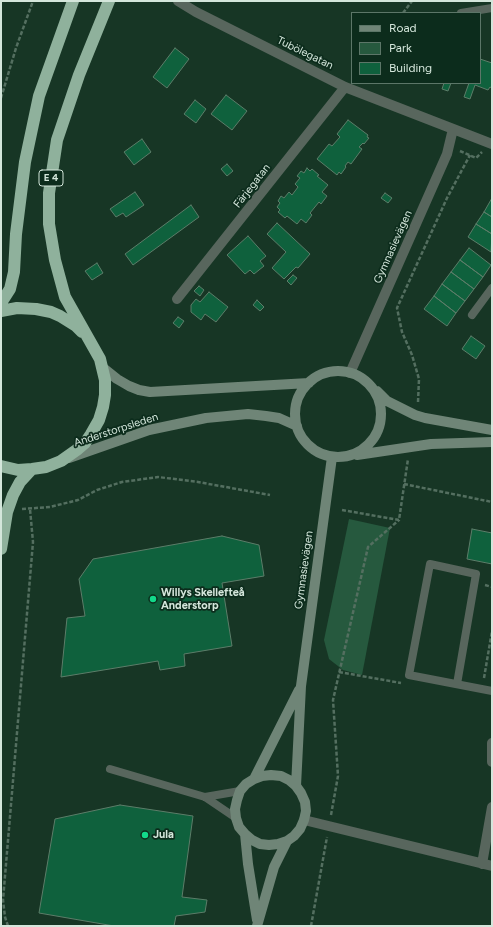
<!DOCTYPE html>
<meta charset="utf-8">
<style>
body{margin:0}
#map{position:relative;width:493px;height:927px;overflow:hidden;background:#173625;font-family:Figtree,sans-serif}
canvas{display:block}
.frame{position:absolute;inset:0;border:2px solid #d4e6db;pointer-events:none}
.legend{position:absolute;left:351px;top:12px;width:130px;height:72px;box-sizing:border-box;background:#0c2c1c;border:1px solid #5c7668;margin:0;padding:5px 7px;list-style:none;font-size:12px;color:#d4e6db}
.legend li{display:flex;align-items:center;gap:8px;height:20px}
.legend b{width:20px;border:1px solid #5c7668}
</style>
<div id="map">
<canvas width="493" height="927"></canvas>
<div class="frame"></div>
<ul class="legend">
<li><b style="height:5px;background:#6f8577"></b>Road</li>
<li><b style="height:11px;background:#26593e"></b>Park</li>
<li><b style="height:11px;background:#0f613d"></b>Building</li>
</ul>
</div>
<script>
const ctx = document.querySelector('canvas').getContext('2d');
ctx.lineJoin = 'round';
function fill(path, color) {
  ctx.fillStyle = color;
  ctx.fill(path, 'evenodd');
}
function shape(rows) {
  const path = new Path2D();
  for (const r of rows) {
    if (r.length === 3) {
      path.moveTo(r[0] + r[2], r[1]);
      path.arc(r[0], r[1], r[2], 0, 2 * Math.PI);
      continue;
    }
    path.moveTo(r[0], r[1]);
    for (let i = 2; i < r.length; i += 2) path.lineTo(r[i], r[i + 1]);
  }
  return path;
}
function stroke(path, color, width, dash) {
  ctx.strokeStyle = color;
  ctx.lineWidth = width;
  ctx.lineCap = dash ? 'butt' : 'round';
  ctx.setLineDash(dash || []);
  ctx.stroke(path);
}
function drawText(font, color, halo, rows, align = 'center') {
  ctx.font = font + ' Figtree,sans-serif';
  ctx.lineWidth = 3.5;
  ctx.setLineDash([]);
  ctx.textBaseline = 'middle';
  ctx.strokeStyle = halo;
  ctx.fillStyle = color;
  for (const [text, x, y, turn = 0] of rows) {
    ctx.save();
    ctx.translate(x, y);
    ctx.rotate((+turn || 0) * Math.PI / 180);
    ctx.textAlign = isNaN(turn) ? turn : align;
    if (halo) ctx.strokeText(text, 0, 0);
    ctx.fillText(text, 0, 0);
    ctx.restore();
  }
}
fill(shape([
 [349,519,390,528,362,675,343,670,329,659,324,640]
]), '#26593e');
const building = shape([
 [175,48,189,59,167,88,153,77,175,48],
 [480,59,492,63,492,88,490,87,488,90,475,85,470,99,464,97,469,83,480,83,480,59],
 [444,83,451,83,448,91,442,89,444,83],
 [226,95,247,111,232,130,211,114,226,95],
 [195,100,206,109,196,123,184,114,195,100],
 [348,120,368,135,367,137,369,138,364,144,363,143,359,147,362,149,351,164,348,162,345,166,346,167,341,174,339,172,337,175,317,159,329,144,332,146,340,137,337,134,348,120],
 [142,139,151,152,134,165,124,152,142,139],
 [227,164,233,171,227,176,221,169,227,164],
 [307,168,310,171,312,169,319,175,317,176,328,185,322,192,327,196,321,204,319,202,310,213,312,215,306,223,301,219,297,224,287,216,285,218,278,212,280,210,277,207,280,203,278,201,281,196,284,198,289,192,292,195,298,187,295,184,300,178,297,176,301,171,304,173,307,168],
 [135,192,144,205,126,217,123,213,116,217,110,209,135,192],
 [385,193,392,198,388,203,381,198,385,193],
 [492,198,492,217,484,212,492,198],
 [191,205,199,217,133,265,125,254,191,205],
 [484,212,492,217,492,234,476,224,484,212],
 [277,223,310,254,298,268,296,267,284,279,272,268,286,252,267,234,277,223],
 [476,224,492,234,491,252,468,237,476,224],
 [248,236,266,256,260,261,264,266,254,274,250,270,245,274,227,255,248,236],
 [469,248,491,265,483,277,460,260,469,248],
 [460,260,483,277,474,289,451,272,460,260],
 [97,263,103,273,92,280,85,271,97,263],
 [451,272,474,289,465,301,442,284,451,272],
 [293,275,297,278,291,285,287,281,293,275],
 [442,284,465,301,456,313,434,296,442,284],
 [199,286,204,290,200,296,194,291,199,286],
 [209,292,228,307,216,322,205,314,201,320,191,312,191,305,196,299,200,302,209,292],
 [434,296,456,313,447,326,424,309,434,296],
 [257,300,264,307,260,311,253,305,257,300],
 [178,317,184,321,179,328,173,323,178,317],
 [471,336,485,346,476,359,462,349,471,336],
 [472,529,492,533,492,564,467,559,472,529],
 [222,536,259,545,264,576,222,583,232,646,184,654,185,666,160,670,158,661,61,677,67,618,85,616,79,579,93,559,222,536],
 [120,805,193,816,182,897,207,900,205,912,176,916,174,926,114,926,39,913,55,819,120,805]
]);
fill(building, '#0f613d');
stroke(building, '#5c7d69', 1);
stroke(shape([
 [403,13,412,1],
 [1,98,16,48,33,1],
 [460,151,476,158,482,152],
 [418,402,419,379,412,355,402,332,397,308,447,198,470,155],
 [404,484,492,502],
 [22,509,50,507,78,500,97,490,122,482,158,477,198,482,270,495],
 [342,510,399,520,408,459],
 [485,585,492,587],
 [339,672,401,683],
 [484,678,492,631],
 [331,815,338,776,333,700,368,547,399,520],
 [8,926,5,917,3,900,33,542,30,509],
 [311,926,327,837]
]), '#546f60', 2.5, [4, 2]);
stroke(shape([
 [461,13,492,8],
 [472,315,492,288],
 [457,684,476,574,430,564,409,675,492,691],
 [110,769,205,797,236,818],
 [205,797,240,791]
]), '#58665d', 8);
stroke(shape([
 [178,1,196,12,345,87,492,144],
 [177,299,345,87],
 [350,373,447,154,453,129],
 [492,743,492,762],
 [304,820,492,866],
 [482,864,492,807]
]), '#58665d', 10);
stroke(shape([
 [102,367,117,379,129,386,139,390,150,392,309,383],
 [338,414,43],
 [377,391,387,401,415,415,425,418,492,430],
 [357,455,431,444,492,442],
 [69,458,149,430,206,418,248,414,266,416,279,418,297,426],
 [254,779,299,690],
 [296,786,301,686,332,457],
 [245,834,248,864,257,920],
 [257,926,274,867,287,841,294,836,300,829,304,820,306,811,305,802,301,793,296,786,289,780,281,776,271,775,262,776,254,779,246,784,240,791,237,800,235,809,236,818,239,827,245,834,252,840,260,844,269,845,278,844,287,841]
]), '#6f8577', 10);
stroke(shape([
 [1,303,10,289,14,272,16,234,25,162,39,96,73,1],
 [1,311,17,308,36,309,51,312,60,316,76,326,82,332],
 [1,466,18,470,32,469,46,467,61,461,78,449,85,443,91,434,99,420,103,407,105,395,105,380,100,359,65,297,55,260,49,224,49,193,57,140,79,75,109,1],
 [1,549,7,512,13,495,20,482,32,469]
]), '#8fb19c', 12);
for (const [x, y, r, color] of [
 [153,599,4,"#12d98a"],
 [145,835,4,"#12d98a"]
]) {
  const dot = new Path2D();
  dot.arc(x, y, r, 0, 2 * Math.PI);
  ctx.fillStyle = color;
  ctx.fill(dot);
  stroke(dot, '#0c2c1c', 1.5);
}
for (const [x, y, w] of [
 [51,178,24]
]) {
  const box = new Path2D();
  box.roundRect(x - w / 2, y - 8, w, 16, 3);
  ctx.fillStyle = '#0c2c1c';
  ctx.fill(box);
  stroke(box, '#d4e6db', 1);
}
drawText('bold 10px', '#d4e6db', null, [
 ["E 4",51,178]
]);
drawText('11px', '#d4e6db', '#0c2c1c', [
 ["Tubölegatan",305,53,26],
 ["Färjegatan",252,186,-52],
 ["Gymnasievägen",393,247,-66],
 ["Anderstorpsleden",116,430,-18],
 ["Gymnasievägen",304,570,-82]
]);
drawText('bold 11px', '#d4e6db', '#0c2c1c', [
 ["Willys Skellefteå",161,593],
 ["Anderstorp",161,606],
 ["Jula",153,835]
], 'left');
</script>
